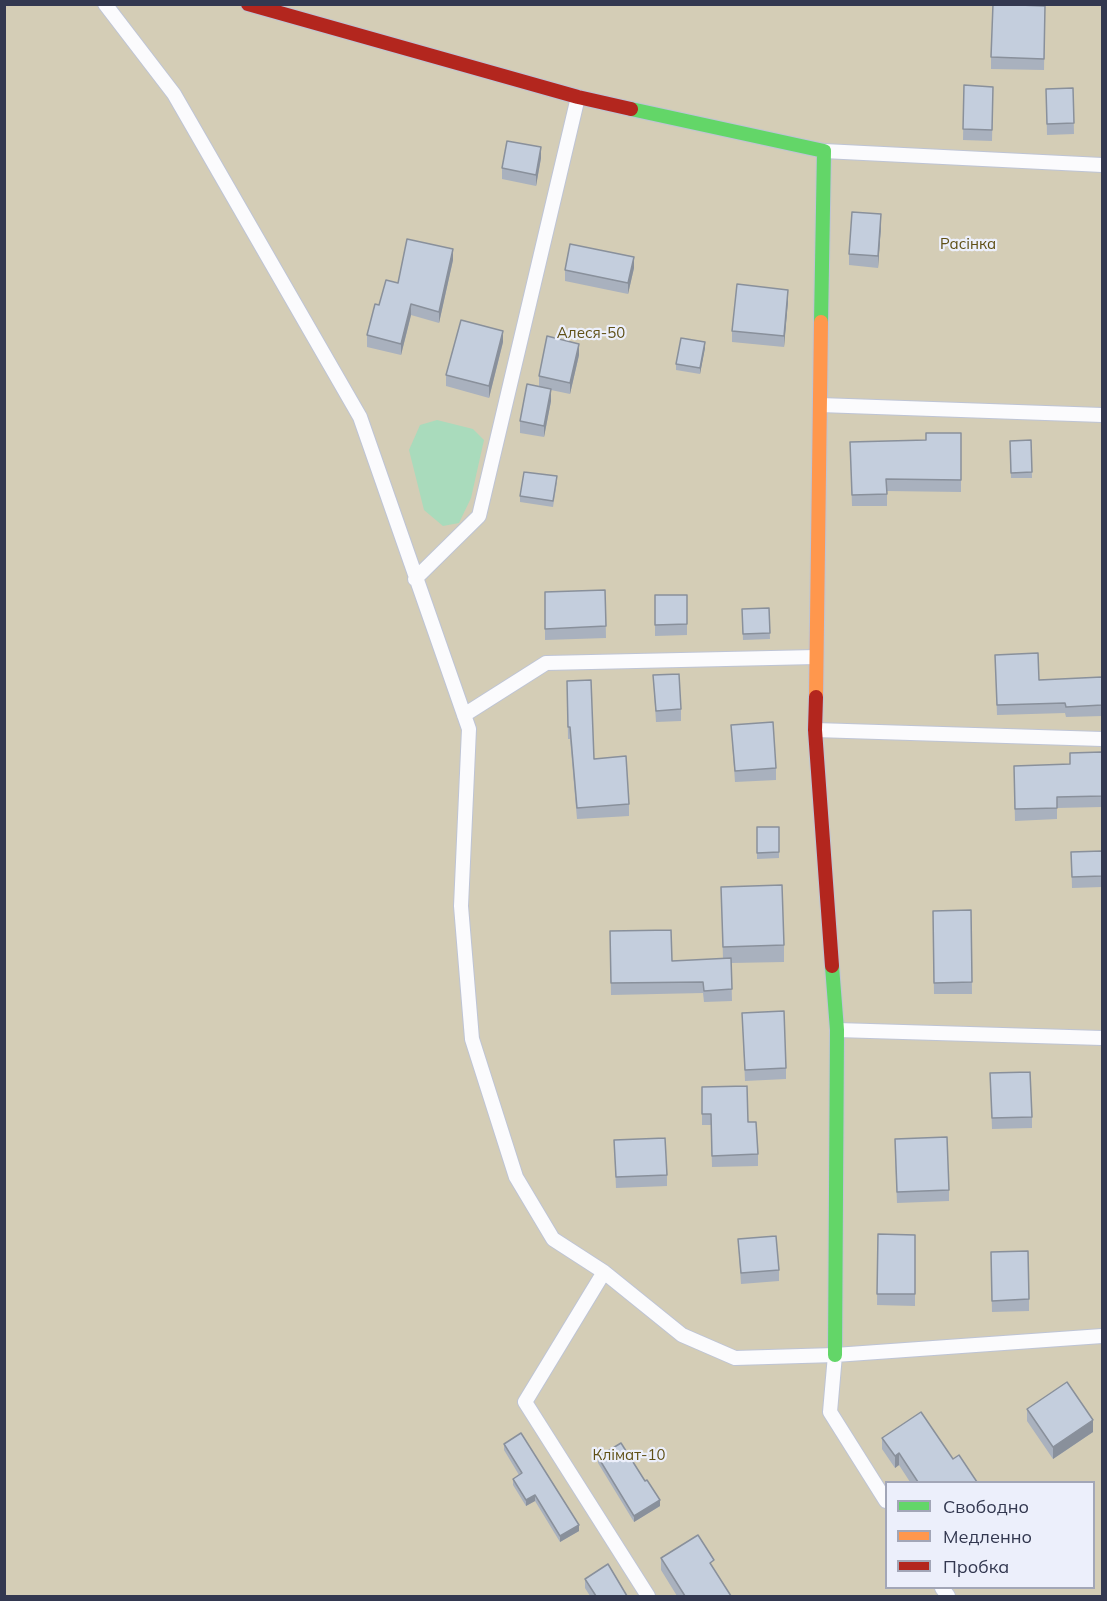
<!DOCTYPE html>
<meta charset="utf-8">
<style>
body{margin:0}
#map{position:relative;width:1107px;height:1601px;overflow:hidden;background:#e2e6f2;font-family:Mulish,sans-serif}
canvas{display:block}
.frame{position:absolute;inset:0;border:6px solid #333850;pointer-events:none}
.legend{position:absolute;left:885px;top:1481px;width:210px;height:108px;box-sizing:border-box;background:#eceffb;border:2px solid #a2a6b7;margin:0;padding:8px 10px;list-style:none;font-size:18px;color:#333850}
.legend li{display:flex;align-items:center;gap:12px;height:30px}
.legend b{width:30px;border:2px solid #a2a6b7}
</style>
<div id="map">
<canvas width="1107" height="1601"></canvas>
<div class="frame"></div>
<ul class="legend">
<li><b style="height:8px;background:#63d668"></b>Свободно</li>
<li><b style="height:8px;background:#ff974d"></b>Медленно</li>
<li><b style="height:8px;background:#b3261e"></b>Пробка</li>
</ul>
</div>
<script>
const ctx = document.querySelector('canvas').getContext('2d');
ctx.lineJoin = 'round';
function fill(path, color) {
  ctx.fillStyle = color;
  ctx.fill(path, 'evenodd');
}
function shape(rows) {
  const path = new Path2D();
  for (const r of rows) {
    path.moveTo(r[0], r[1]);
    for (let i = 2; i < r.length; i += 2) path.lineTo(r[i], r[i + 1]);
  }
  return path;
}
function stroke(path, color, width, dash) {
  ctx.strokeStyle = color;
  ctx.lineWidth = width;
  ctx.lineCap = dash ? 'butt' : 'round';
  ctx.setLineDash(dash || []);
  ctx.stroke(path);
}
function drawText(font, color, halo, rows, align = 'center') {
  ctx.font = font + ' Mulish,sans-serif';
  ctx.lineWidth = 4.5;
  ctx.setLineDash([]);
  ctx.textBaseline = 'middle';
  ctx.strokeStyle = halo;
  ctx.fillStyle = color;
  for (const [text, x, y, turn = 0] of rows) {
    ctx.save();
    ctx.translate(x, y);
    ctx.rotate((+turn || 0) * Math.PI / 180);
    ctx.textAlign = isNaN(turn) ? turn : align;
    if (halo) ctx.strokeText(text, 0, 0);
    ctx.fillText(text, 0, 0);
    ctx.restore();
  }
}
fill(shape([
 [5,5,1102,5,1102,1596,5,1596],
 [886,1482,1094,1482,1094,1588,886,1588]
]), '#d4cdb6');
fill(shape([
 [437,420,473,429,484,440,471,498,459,523,443,526,424,510,409,450,420,425]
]), '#a9dbbc');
const lane = shape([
 [105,4,174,94,360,417,469,729,461,906,472,1039,516,1177,553,1239,604,1272,682,1335,735,1358,835,1355,1102,1336],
 [824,151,1102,165],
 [820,405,1102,415],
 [415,579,479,516,578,97],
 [464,715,546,663,816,657],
 [815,730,1102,739],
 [837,1030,1102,1038],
 [604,1272,525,1402,648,1596],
 [835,1355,830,1412,886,1501],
 [942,1588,948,1596]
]);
const fast = shape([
 [631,109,824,151,821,322],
 [832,966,837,1030,835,1355]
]);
const slow = shape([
 [816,697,821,322]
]);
const jam = shape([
 [248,4,578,97,631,109],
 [816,697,815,730,832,966]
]);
stroke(lane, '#bec4d5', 16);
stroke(fast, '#bec4d5', 16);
stroke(slow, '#bec4d5', 16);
stroke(jam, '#bec4d5', 16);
stroke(lane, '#fbfbfd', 14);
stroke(fast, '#63d668', 14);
stroke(slow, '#ff974d', 14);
stroke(jam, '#b3261e', 14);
fill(shape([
 [1045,6,1044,70,991,69,991,57],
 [964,85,993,87,992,141,963,140],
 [1073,88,1074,134,1047,135,1046,89],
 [541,158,536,186,502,179,502,168],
 [881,226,878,268,849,265,849,254],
 [453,260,439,323,411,315,401,355,367,347,367,335,379,305,398,283],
 [634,268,628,294,565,281,565,270],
 [788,301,784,347,732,342,732,331],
 [503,342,489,398,446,386,446,375],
 [705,348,700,374,676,370,676,364],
 [579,355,570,394,551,390,551,401,544,437,520,433,520,421,539,387,539,376],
 [961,433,961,492,887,491,887,506,852,506,850,442,926,440],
 [1031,440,1032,478,1011,478,1010,441],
 [557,482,553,507,520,502,520,496],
 [605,590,606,638,545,640,545,592],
 [655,595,687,595,687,635,655,636],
 [769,608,770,639,743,640,742,609],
 [995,655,1039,680,1102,677,1102,716,1066,717,1065,713,997,715],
 [653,675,681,709,681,721,656,722],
 [567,681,594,759,629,804,629,816,577,819,570,739,568,739],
 [731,725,776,768,776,780,735,782],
 [1102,752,1102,807,1057,808,1057,819,1015,821,1014,778,1070,764,1070,753],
 [757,827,779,827,779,858,757,859],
 [1102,851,1102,887,1072,888,1071,852],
 [721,887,784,945,784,962,731,963,732,1001,704,1002,703,993,611,995,610,931,672,961,723,959],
 [971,910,972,994,934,994,933,911],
 [742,1013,786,1068,786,1079,745,1081],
 [990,1073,1032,1117,1032,1128,992,1129],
 [702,1087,748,1122,758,1154,758,1166,712,1167,711,1125,702,1125],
 [614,1140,667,1175,667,1186,616,1188],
 [895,1151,949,1190,949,1201,897,1203],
 [878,1234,915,1235,915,1306,877,1305],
 [738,1239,779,1270,779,1281,741,1284],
 [991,1264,1029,1299,1029,1311,992,1312],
 [1027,1409,1093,1432,1053,1459,1027,1421],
 [882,1438,953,1459,977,1482,910,1482,899,1465,895,1468,882,1449],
 [504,1444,579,1531,560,1542,535,1501,526,1506,513,1485,513,1479,519,1475,504,1450],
 [598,1457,660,1506,634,1522,598,1463],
 [661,1558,714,1569,731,1596,677,1596,661,1570],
 [585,1579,627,1596,590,1596,585,1588]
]), '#a9b1be');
fill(shape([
 [541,147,541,158,536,186,536,175],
 [881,214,881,226,878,268,878,256],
 [453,249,453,260,439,323,439,312],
 [634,257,634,268,628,294,628,283],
 [788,290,788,301,784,347,784,336],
 [411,304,411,315,401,355,401,344],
 [503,331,503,342,489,398,489,386],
 [705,342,705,348,700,374,700,368],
 [579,344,579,355,570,394,570,383],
 [551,389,551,401,544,437,544,426],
 [1093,1420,1093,1432,1053,1459,1053,1447],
 [899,1453,899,1465,895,1468,895,1456],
 [535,1495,535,1501,526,1506,526,1500],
 [660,1500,660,1506,634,1522,634,1516],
 [579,1525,579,1531,560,1542,560,1536]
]), '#89909b');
const building = shape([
 [993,4,1045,6,1044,59,991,57,993,4],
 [964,85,993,87,992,130,963,129,964,85],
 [1073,88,1074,123,1047,124,1046,89,1073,88],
 [507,141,541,147,536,175,502,168,507,141],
 [852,212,881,214,878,256,849,254,852,212],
 [407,239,453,249,439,312,411,304,401,344,367,335,375,304,379,305,386,280,398,283,407,239],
 [570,244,634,257,628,283,565,270,570,244],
 [737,284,788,290,784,336,732,331,737,284],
 [461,320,503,331,489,386,446,375,461,320],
 [547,336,579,344,570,383,539,376,547,336],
 [681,338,705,342,700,368,676,364,681,338],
 [527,384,551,389,544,426,520,421,527,384],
 [926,433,961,433,961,480,886,479,887,494,852,495,850,442,926,440,926,433],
 [1031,440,1032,472,1011,473,1010,441,1031,440],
 [524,472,557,476,553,501,520,496,524,472],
 [605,590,606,626,545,629,545,592,605,590],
 [655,595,687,595,687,624,655,625,655,595],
 [769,608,770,633,743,634,742,609,769,608],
 [1038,653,1039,680,1102,677,1102,705,1066,707,1065,703,997,705,995,655,1038,653],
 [679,674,681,709,656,711,653,675,679,674],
 [591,680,594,759,626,756,629,804,577,808,570,727,568,727,567,681,591,680],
 [773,722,776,768,735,771,731,725,773,722],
 [1102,752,1102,796,1057,797,1057,808,1015,809,1014,766,1070,764,1070,753,1102,752],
 [757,827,779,827,779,852,757,853,757,827],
 [1102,851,1102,876,1072,877,1071,852,1102,851],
 [782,885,784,945,723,947,721,887,782,885],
 [971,910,972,982,934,983,933,911,971,910],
 [671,930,672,961,731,958,732,989,704,991,703,982,611,983,610,931,671,930],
 [784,1011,786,1068,745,1070,742,1013,784,1011],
 [1030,1072,1032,1117,992,1118,990,1073,1030,1072],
 [747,1086,748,1122,756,1122,758,1154,712,1156,711,1114,702,1114,702,1087,747,1086],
 [947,1137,949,1190,897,1192,895,1139,947,1137],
 [665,1138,667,1175,616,1177,614,1140,665,1138],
 [878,1234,915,1235,915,1294,877,1294,878,1234],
 [776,1236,779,1270,741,1273,738,1239,776,1236],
 [1028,1251,1029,1299,992,1301,991,1252,1028,1251],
 [1067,1382,1093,1420,1053,1447,1027,1409,1067,1382],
 [921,1412,953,1459,959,1455,977,1482,918,1482,899,1453,895,1456,882,1438,921,1412],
 [521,1433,579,1525,560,1536,535,1495,526,1500,513,1479,522,1473,504,1444,521,1433],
 [621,1443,645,1481,647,1480,660,1500,634,1516,598,1457,621,1443],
 [698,1535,714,1560,710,1563,731,1596,685,1596,661,1558,698,1535],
 [608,1564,627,1596,596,1596,585,1579,608,1564]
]);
fill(building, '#c4cedd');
stroke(building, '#89909b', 1.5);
drawText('15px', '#5f4f15', '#eceffb', [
 ["Расінка",968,244],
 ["Алеся-50",591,333],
 ["Клімат-10",629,1455]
]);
</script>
